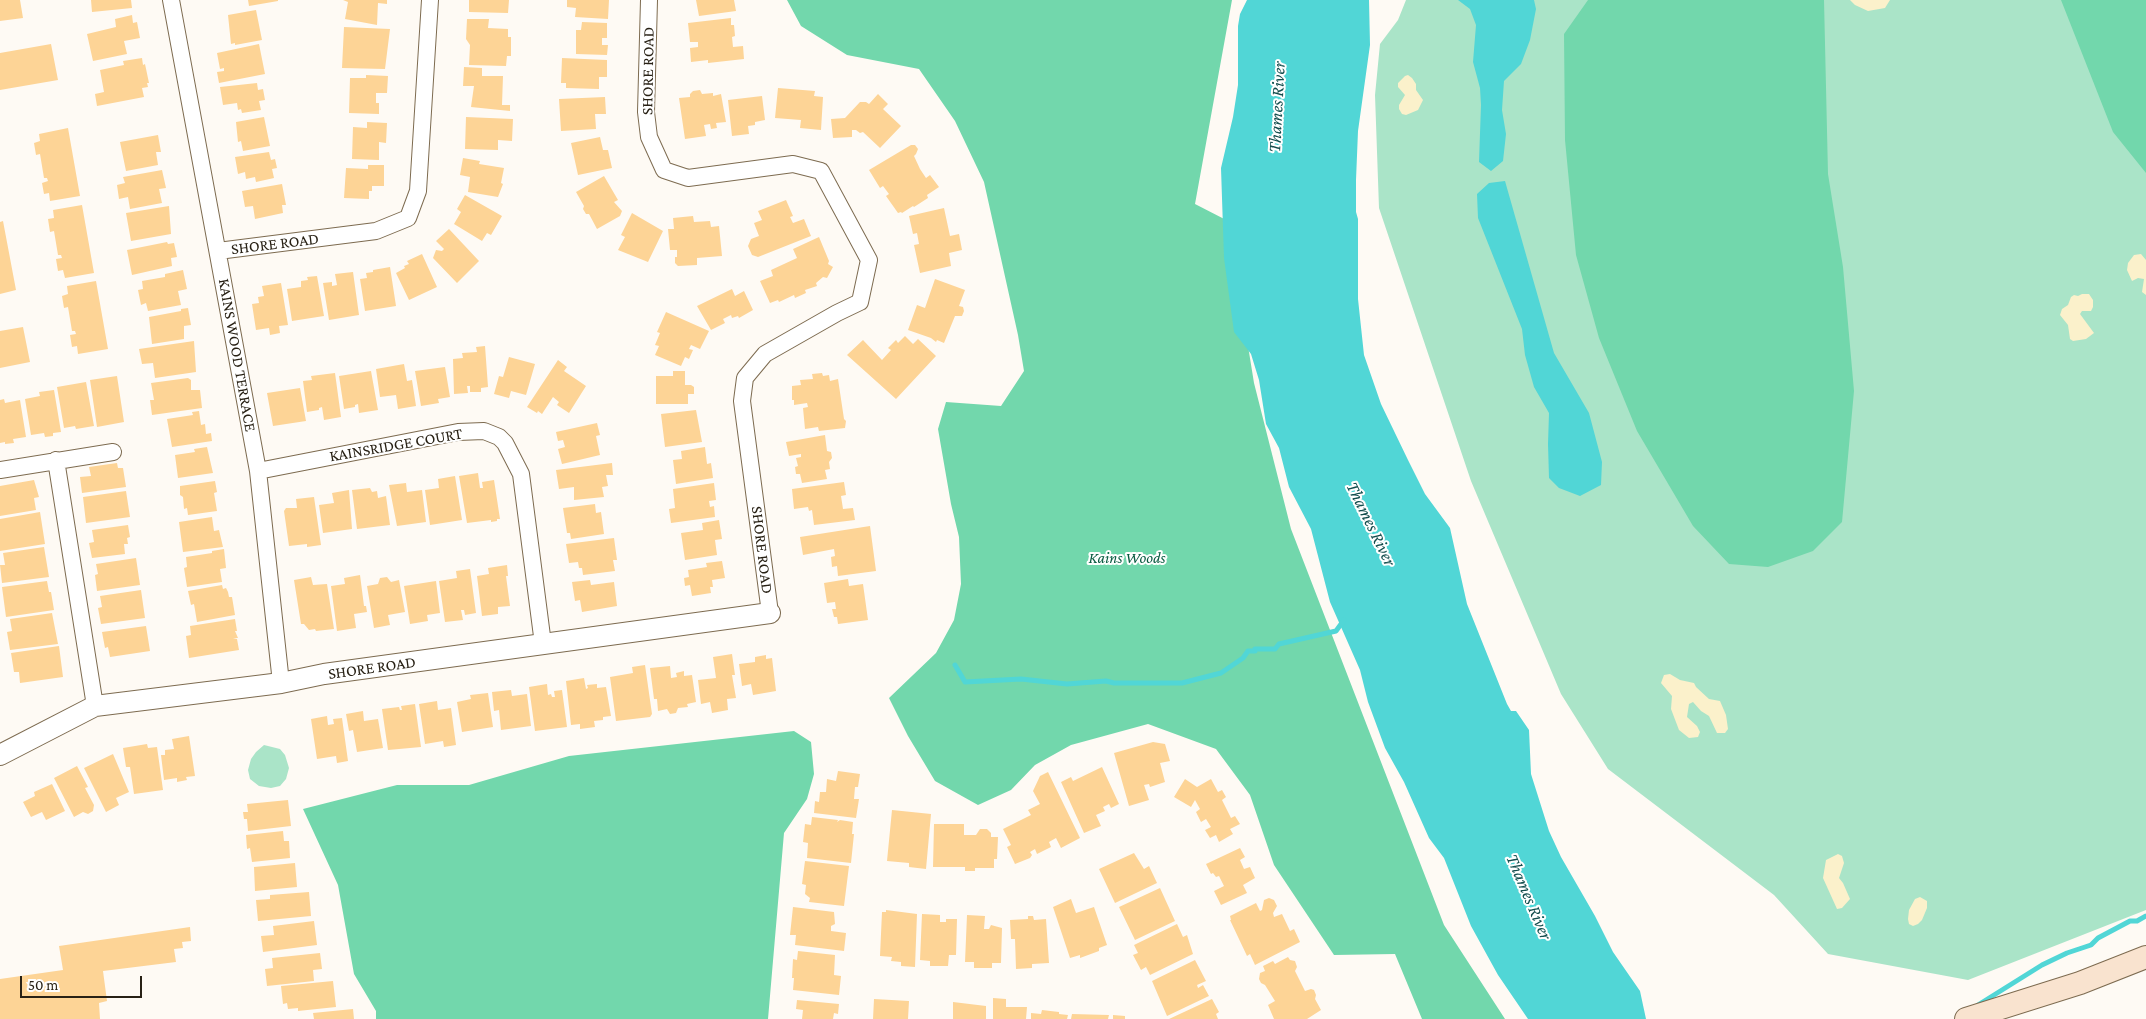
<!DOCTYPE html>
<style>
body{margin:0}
#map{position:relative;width:2146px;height:1019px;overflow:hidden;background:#fefaf4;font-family:"Crimson Pro",serif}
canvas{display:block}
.scale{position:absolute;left:20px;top:976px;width:122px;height:22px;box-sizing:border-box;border:2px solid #282115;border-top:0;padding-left:6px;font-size:15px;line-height:18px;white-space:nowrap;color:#282115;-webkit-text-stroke:4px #fff;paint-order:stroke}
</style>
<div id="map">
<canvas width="2146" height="1019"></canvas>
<div class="scale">50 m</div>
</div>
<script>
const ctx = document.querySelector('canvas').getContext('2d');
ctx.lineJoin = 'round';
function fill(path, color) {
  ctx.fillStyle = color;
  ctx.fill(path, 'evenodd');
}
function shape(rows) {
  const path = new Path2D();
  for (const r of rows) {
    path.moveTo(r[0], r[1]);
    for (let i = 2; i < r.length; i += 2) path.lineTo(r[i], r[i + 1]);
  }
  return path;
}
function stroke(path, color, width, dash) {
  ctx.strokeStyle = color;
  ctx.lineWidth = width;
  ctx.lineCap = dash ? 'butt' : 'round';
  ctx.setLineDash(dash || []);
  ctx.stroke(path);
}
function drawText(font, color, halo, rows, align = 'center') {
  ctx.font = font + ' "Crimson Pro",serif';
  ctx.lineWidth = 4;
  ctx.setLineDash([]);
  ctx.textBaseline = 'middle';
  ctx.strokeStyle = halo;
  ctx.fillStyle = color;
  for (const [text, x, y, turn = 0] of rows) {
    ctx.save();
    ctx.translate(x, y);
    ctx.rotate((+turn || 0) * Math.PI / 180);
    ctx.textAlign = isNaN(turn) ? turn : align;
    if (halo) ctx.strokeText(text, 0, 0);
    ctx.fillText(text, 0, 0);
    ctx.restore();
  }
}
fill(shape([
 [1406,0,2146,0,2146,910,1968,980,1828,954,1774,895,1608,769,1561,694,1471,481,1379,208,1375,95,1380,44,1398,20],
 [264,745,280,749,285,755,289,768,286,779,280,786,271,788,259,786,250,779,248,770,251,759,256,752]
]), '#aae4c8');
fill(shape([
 [787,0,1232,0,1195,204,1232,223,1232,247,1254,383,1291,529,1444,925,1505,1019,1422,1019,1395,954,1334,955,1274,865,1250,795,1216,749,1148,724,1071,745,1035,765,1011,790,978,805,935,781,908,736,889,698,936,653,954,620,961,584,959,537,951,504,938,429,946,402,1001,406,1024,371,1018,335,984,182,955,121,919,69,847,55,801,26],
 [1588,0,1824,0,1828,174,1843,267,1854,391,1842,522,1813,551,1768,567,1729,564,1693,526,1637,431,1599,338,1576,255,1565,140,1564,34],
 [2061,0,2146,0,2146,173,2113,132],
 [794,731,811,742,814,774,807,799,784,833,768,1019,376,1019,376,1011,354,974,338,885,303,809,397,785,469,785,569,756]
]), '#72d7ac');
fill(shape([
 [1850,0,1890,0,1885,8,1868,11,1855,5],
 [1405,76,1408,75,1412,78,1416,84,1416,90,1423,100,1418,110,1406,115,1402,114,1399,109,1399,105,1405,95,1398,87,1398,83],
 [2141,254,2146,260,2146,295,2142,292,2144,279,2138,278,2132,281,2127,270,2128,263,2134,255],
 [2082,294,2089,294,2093,300,2093,307,2091,311,2082,311,2080,314,2094,333,2086,339,2073,341,2070,339,2068,325,2060,315,2062,309,2068,305,2071,297,2074,295,2078,296],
 [1670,674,1680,680,1694,683,1696,687,1709,699,1720,701,1726,715,1728,729,1725,733,1717,733,1709,716,1701,711,1693,702,1689,704,1687,717,1697,726,1700,732,1698,737,1689,738,1679,730,1671,709,1672,696,1661,683,1664,675],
 [1838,854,1842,856,1844,863,1839,878,1843,883,1850,899,1842,908,1837,909,1823,878,1826,860],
 [1920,897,1927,901,1927,908,1922,920,1918,924,1913,926,1909,924,1908,919,1909,910,1915,899]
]), '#fbf1cb');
fill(shape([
 [1247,0,1369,0,1370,45,1358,131,1356,180,1356,212,1358,219,1358,299,1364,355,1381,404,1408,460,1425,494,1450,528,1467,604,1507,704,1511,711,1516,711,1529,730,1531,774,1549,831,1561,857,1595,916,1613,952,1640,991,1646,1019,1528,1019,1498,975,1471,926,1444,858,1429,838,1404,782,1385,748,1368,702,1360,670,1330,602,1311,529,1289,487,1279,448,1266,424,1259,380,1251,354,1234,332,1224,258,1221,168,1233,117,1238,85,1238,26,1240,14],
 [1458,0,1534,0,1536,9,1530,40,1521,64,1504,81,1502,110,1506,134,1503,161,1491,171,1479,162,1481,105,1480,88,1473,62,1476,25,1470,9],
 [1505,181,1554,353,1589,413,1602,462,1601,485,1580,496,1559,488,1549,478,1548,444,1549,413,1534,387,1525,355,1522,329,1478,218,1477,194,1489,183]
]), '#51d6d6');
stroke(shape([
 [955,665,965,682,1021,679,1067,684,1106,681,1114,683,1182,683,1221,673,1243,658,1248,651,1255,651,1255,649,1275,649,1279,644,1336,631,1344,620],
 [1978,1005,2042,965,2067,953,2091,945,2098,938,2130,921,2137,921,2146,916]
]), '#51d6d6', 5);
fill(shape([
 [0,0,20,0,23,18,0,21],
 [91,0,131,0,132,8,92,12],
 [248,0,278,0,278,1,249,6],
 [343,0,387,0,387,4,378,3,377,25,345,19,348,2],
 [469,0,509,0,508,13,469,12],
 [567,0,609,0,608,19,575,17,576,8,567,7],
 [696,0,734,0,736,11,699,16],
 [256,10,262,40,235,45,235,43,231,44,228,15],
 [132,15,133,23,137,22,140,38,124,41,127,54,93,61,87,34,116,27,115,19],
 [731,18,731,25,734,25,735,36,732,37,733,47,743,46,744,59,708,63,708,60,691,62,690,48,698,47,698,42,690,42,688,23],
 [467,19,489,19,488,28,508,29,508,37,511,37,511,56,507,56,506,66,469,65,470,45,466,39],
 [582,22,607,23,607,38,602,38,602,45,608,45,607,55,576,54,576,30,581,30],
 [344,27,390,29,385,69,342,68],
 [51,44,58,80,0,90,0,53],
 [259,44,265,74,219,83,217,72,224,71,224,68,220,69,217,53],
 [142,58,143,65,145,64,149,83,147,83,148,87,142,88,144,97,97,106,95,94,104,92,100,70,124,65,123,61],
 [562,58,607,60,607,77,599,77,599,89,566,88,566,83,561,83],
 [464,67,482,68,482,76,503,76,502,105,510,105,510,111,471,107,474,86,463,86],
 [366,75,388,76,387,93,376,93,376,103,379,103,379,114,349,113,350,78,366,78],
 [257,83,258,90,263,89,265,100,259,101,261,110,242,113,241,109,238,110,237,103,223,105,220,87],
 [778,88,815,91,814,96,823,97,821,130,800,128,801,120,775,118],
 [700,90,702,94,713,93,713,96,721,94,726,122,716,123,717,128,711,129,710,124,704,125,706,136,685,139,679,98,690,97,690,94,693,91],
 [878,94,888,104,883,109,901,126,880,148,863,132,860,133,856,130,852,130,852,137,833,138,831,119,845,118,860,102,866,102,869,104],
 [762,96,765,120,755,122,755,125,748,126,749,134,732,136,728,100],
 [605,97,606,114,595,114,596,129,561,131,559,99],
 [264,117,270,146,243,151,241,141,238,142,236,122],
 [466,117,513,119,512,141,498,140,498,150,465,149],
 [367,122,387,123,386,143,379,142,379,160,352,159,353,127,367,128],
 [68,128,80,196,50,201,49,193,44,194,42,183,48,181,47,178,44,178,40,154,36,155,34,143,40,141,39,134],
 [158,135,161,152,156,152,158,165,126,171,120,142],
 [600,137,603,150,608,150,612,168,578,175,571,143],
 [911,145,915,145,918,149,916,154,914,156,920,169,926,178,930,175,939,187,927,195,928,198,914,207,913,206,902,213,901,212,898,213,886,196,889,194,883,186,880,188,869,170],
 [269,152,271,160,275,159,277,168,272,169,274,178,256,182,255,177,246,179,245,172,238,174,235,157],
 [463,158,480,161,479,164,504,168,501,183,503,184,498,197,468,192,470,177,460,175],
 [368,165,384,165,384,186,372,186,372,191,369,191,369,199,344,198,346,168,368,169],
 [162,170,166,188,159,189,162,203,130,209,128,197,119,199,117,185,125,183,123,177],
 [604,176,618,200,614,202,622,211,620,216,597,229,589,214,586,214,583,209,584,206,576,192],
 [282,184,286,205,282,205,283,213,255,219,253,206,245,207,242,191],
 [465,195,502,216,491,235,487,233,482,241,454,224,461,212,457,209],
 [786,200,793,216,790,217,793,223,804,219,811,236,758,257,752,255,748,246,751,239,759,236,754,223,762,220,758,211],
 [82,205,94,273,65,278,63,270,58,271,56,259,62,258,61,255,58,255,54,231,50,232,48,219,54,218,53,210],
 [169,206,171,234,131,241,126,213],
 [944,208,950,236,959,234,962,250,949,253,951,266,920,273,914,245,919,244,917,233,913,234,909,216],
 [632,213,663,231,648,262,618,250,625,237,621,235],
 [693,216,694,222,710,221,711,227,719,226,722,256,697,258,697,265,678,266,675,263,675,257,677,257,677,250,670,250,668,229,674,229,673,218],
 [3,221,16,290,0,294,0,222],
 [449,229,479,261,457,283,433,258,436,250,442,251,444,249,436,241],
 [819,237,829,261,828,264,833,267,827,278,823,277,816,283,817,286,805,290,806,293,795,298,794,295,779,302,778,300,770,303,760,281,773,276,771,270,797,258,793,249],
 [167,242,168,244,174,243,177,257,171,258,172,266,132,275,127,250],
 [422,254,437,287,409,300,396,273,405,268,404,266,409,264,407,261],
 [390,267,396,306,365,311,360,279,367,278,366,273,373,272,373,270],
 [183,270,187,289,178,291,181,305,148,311,146,303,141,305,138,290,143,289,142,281,165,277,165,274],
 [353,272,359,315,329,320,323,283,332,282,332,286,337,285,335,274],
 [317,276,324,316,292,321,287,289,301,287,301,281,308,280,307,277],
 [935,279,965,290,959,306,963,307,964,311,962,316,955,316,944,343,937,340,936,342,931,338,908,330,917,305,925,308],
 [96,281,108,349,78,354,77,346,72,347,70,335,76,334,75,331,72,331,68,307,64,308,62,296,68,294,67,286],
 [281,283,288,325,279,326,280,333,270,335,269,328,256,330,252,304,259,303,258,297,264,296,262,286],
 [732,289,735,296,744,291,753,310,739,318,738,316,732,318,731,315,723,319,725,323,711,330,697,306],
 [188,308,191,325,184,326,184,339,152,344,149,317,181,311,181,309],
 [666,312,709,331,700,349,691,345,689,349,693,350,689,359,685,357,681,366,655,355,659,346,655,345,660,333,657,332],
 [23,327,30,362,0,368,0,331],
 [905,336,913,344,918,339,936,356,896,399,847,355,863,340,882,360,891,350,888,348,896,340,898,343],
 [194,341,196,372,155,378,153,363,142,364,139,349],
 [485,346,488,387,481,388,481,392,470,392,470,386,467,386,468,393,454,394,453,359,463,358,462,353,477,352,476,347],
 [509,357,535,364,526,395,511,391,509,398,494,394,499,376,503,377],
 [558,360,567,367,564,371,586,386,569,413,557,405,559,402,553,397,542,414,538,411,537,413,527,407],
 [404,364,407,381,412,380,416,406,398,409,396,395,380,397,376,369],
 [445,367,450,397,438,399,439,403,421,406,415,371],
 [371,371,378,410,359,413,358,404,355,405,355,407,344,409,339,376],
 [673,371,685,371,685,385,691,385,694,387,694,394,688,394,688,404,656,404,656,376,673,376],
 [335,373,341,417,324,420,322,407,319,408,319,410,307,412,303,381,312,380,311,376],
 [822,373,823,376,829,375,830,381,838,379,844,419,846,421,845,428,819,431,818,427,805,429,803,408,808,407,807,403,794,405,794,400,792,400,792,386,801,385,800,380,813,379,812,374],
 [117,376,124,422,97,427,90,380],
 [188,378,191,380,191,390,200,390,202,408,152,415,150,400,154,400,151,383],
 [86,382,94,426,76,429,75,426,64,428,57,387],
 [300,388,306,421,273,426,267,393],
 [54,390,61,432,53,433,53,436,45,437,44,433,31,435,25,399,40,396,39,392],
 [4,399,5,403,20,400,26,437,13,439,14,443,5,444,5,442,0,443,0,400],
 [696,410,702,442,665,447,661,414],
 [199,411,201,425,205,424,206,434,211,433,212,441,172,447,167,419,193,415,192,412],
 [597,423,600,435,596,436,600,455,562,464,558,449,565,447,563,440,558,441,556,432],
 [825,435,827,451,831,452,832,458,829,462,830,469,825,470,827,479,802,483,800,474,796,474,795,467,798,466,796,458,801,457,801,454,789,456,786,442],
 [207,447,213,473,178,478,175,455,195,452,194,449],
 [705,447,707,464,711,463,713,478,676,484,673,460,682,459,681,451],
 [117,463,118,468,123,468,126,487,82,493,80,477,91,476,89,467],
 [612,463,613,475,606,475,608,486,602,487,604,497,574,500,574,487,559,489,556,470],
 [478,473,480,488,483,488,482,482,494,480,500,519,497,519,497,521,491,522,491,520,467,523,459,476],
 [455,476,462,520,430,525,425,490,439,488,438,479],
 [34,480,39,497,34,498,36,510,0,516,0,486],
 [215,481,217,492,214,493,217,511,188,515,187,508,184,509,183,497,180,495,180,486],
 [844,482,846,495,841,496,843,509,853,508,855,520,814,525,812,510,809,511,808,507,794,509,792,489],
 [406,483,407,492,422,490,426,522,397,526,389,485],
 [714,483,716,500,709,501,710,507,714,506,715,517,671,523,669,509,675,508,673,489],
 [370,488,372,492,377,491,378,498,386,496,390,525,357,529,352,490],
 [349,490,352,529,323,533,319,505,334,503,332,493],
 [126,491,130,517,86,523,83,497],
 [314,497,321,545,307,547,307,544,289,546,284,511,286,508,297,508,296,499],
 [595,504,596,513,601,512,604,534,571,539,570,533,567,533,563,508],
 [40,512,45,544,0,551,0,519],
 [212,517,214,531,219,530,223,547,183,552,179,522],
 [719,520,722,539,715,540,717,555,685,560,681,533,703,530,702,523],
 [128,525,130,537,127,538,128,544,124,544,125,554,92,558,89,543,94,542,92,530],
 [870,526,876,571,838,576,837,566,832,567,831,557,835,556,834,549,803,555,800,537],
 [614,538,617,560,613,560,615,571,583,575,582,568,579,568,578,562,569,563,566,544],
 [44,547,49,577,2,583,0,565,5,565,3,553],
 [224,549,226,568,220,569,222,582,187,587,184,568,187,567,186,557,212,553,212,551],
 [136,558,140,585,97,591,95,575,98,574,96,564],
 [722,561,725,578,712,580,713,587,710,587,711,593,692,596,690,585,685,586,684,578,689,577,688,570,707,567,706,563],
 [507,565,508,576,506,576,510,606,498,607,498,614,482,616,477,576,489,574,488,568],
 [470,569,476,613,465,615,464,610,461,610,463,620,445,622,439,581,457,578,456,571],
 [360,575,364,606,366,606,367,612,354,614,356,628,337,631,331,586,345,584,344,578],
 [311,577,313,585,327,584,334,629,316,631,315,629,309,630,304,624,301,624,294,580],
 [387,577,391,582,399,580,405,612,388,615,390,625,374,628,367,586,378,584,380,578],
 [848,579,849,586,863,584,868,620,838,624,837,617,834,617,832,609,836,609,835,602,827,603,824,583],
 [590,580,591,585,614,582,617,606,582,612,580,600,575,601,572,582],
 [47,581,49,592,51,592,54,610,6,617,2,587],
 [436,581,440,613,427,615,428,621,410,624,404,586],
 [222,585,223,589,226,588,228,592,229,597,232,597,235,615,197,622,194,604,191,605,188,591],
 [141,590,145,618,101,624,98,608,102,607,100,596],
 [52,613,58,644,10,650,7,632,12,631,10,619],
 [235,619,237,631,235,631,238,638,233,638,237,639,239,650,189,658,186,636,191,635,190,626],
 [146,626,150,651,110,657,108,647,105,648,102,632],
 [59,646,63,677,20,683,19,672,14,672,11,653],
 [732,654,735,675,732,675,736,698,727,699,728,710,712,713,710,702,701,704,698,680,716,678,713,657],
 [766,655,766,659,772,658,776,691,753,695,751,684,742,686,739,664,755,662,755,657],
 [645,665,652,714,650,717,616,721,610,677,633,673,632,667],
 [670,666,671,678,677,677,676,673,684,671,684,676,692,675,696,702,687,704,688,707,678,708,676,713,670,714,667,709,658,711,657,699,654,699,650,668],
 [584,678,586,689,588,688,587,685,597,684,597,688,606,687,611,716,603,717,603,720,594,721,595,727,580,729,580,724,571,725,566,681],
 [547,684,548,695,551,694,552,697,555,697,554,691,562,690,567,727,535,731,529,687],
 [511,690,512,696,527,694,531,726,501,730,499,710,494,711,492,692],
 [488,693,493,727,462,732,457,702,471,699,470,695],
 [437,701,438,710,451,708,456,745,444,747,443,741,425,744,419,704],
 [415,704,421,747,388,750,382,709,399,707,400,710,402,710,401,706],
 [363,711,364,721,378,719,383,748,357,752,353,730,349,731,346,714],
 [327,716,328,725,334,724,333,719,342,718,348,761,337,763,336,756,317,759,311,719],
 [189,736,195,776,186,777,187,780,177,782,177,778,164,780,161,755,165,755,165,750,174,749,172,739],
 [1153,742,1165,744,1170,761,1160,763,1165,782,1150,787,1149,784,1144,785,1149,800,1129,806,1114,753],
 [147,744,148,748,157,747,163,790,134,794,130,767,126,767,123,748],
 [113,754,129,792,116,798,119,805,106,812,84,768],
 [77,766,88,787,85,788,94,805,93,811,88,814,83,812,74,817,54,778],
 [1102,767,1119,804,1111,808,1109,804,1103,807,1105,811,1096,815,1101,826,1084,833,1061,782,1071,777,1073,781],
 [838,771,860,774,858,787,855,787,854,799,859,799,856,818,814,813,815,801,819,802,820,792,826,792,827,779,836,781],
 [1048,772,1080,838,1061,848,1056,838,1049,842,1051,847,1037,854,1035,849,1030,852,1032,855,1030,858,1015,864,1007,847,1011,845,1003,829,1031,815,1028,810,1040,804,1033,791,1040,776],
 [1185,779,1197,787,1211,779,1218,792,1222,790,1226,797,1222,800,1231,818,1235,816,1240,824,1230,829,1233,834,1219,842,1216,835,1210,838,1205,830,1211,827,1206,819,1201,822,1196,812,1200,809,1195,800,1191,807,1174,797],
 [52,784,65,811,46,820,42,812,31,817,23,802,35,796,34,792],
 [288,800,291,826,248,831,247,819,244,819,243,812,248,812,247,804],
 [892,810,931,814,926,869,909,867,909,863,887,861],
 [812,817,838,820,837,822,840,820,853,822,852,834,854,834,851,863,807,858,808,843,803,842,805,824,811,825],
 [934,824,964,824,964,835,976,835,980,829,987,829,991,833,991,837,998,837,997,859,994,859,994,868,975,868,975,871,965,871,965,867,933,867],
 [283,831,284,841,289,841,290,858,252,862,250,848,247,849,246,835],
 [1240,848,1245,857,1240,860,1244,869,1250,867,1255,878,1243,885,1247,893,1221,905,1214,891,1224,886,1219,876,1216,877,1213,873,1211,874,1206,864],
 [1134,853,1144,869,1149,866,1157,883,1115,903,1099,869],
 [805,861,849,866,844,906,809,902,810,898,805,894,806,885,802,884],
 [295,863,297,887,255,891,254,867],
 [1160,888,1175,921,1135,940,1119,907],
 [309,892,311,916,258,921,256,900,270,899,270,895],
 [1269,898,1274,900,1277,906,1273,913,1274,917,1282,914,1290,931,1294,929,1300,942,1255,965,1250,954,1247,956,1230,920,1231,920,1230,916,1256,903,1260,911,1262,910,1264,900],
 [1071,899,1076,913,1094,907,1107,945,1099,948,1099,951,1080,958,1080,955,1070,958,1053,907],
 [793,907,834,912,835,924,831,926,831,931,846,933,844,951,795,945,796,935,790,935],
 [886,910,917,914,915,967,901,966,901,962,891,961,892,957,880,956,882,912,886,912],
 [922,914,940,915,940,922,946,922,946,919,957,919,956,955,949,955,948,966,930,966,930,961,920,960],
 [967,915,985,916,984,929,989,929,991,925,1002,928,1001,963,992,963,992,968,974,968,974,962,965,962],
 [1028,916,1033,916,1034,920,1046,919,1049,963,1032,964,1032,968,1016,969,1015,939,1011,939,1010,920,1028,919],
 [314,921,317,945,263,952,261,936,274,935,273,926],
 [1177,924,1183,937,1187,935,1193,954,1150,975,1146,967,1141,970,1133,955,1138,953,1134,945],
 [190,927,191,941,182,942,183,948,174,949,176,962,103,971,107,1001,99,1003,100,1019,0,1019,0,979,63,970,59,946],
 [798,951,835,955,834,975,841,976,839,995,793,990,794,978,792,978,793,959,797,960],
 [320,953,322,969,313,970,314,981,267,986,265,969,273,968,272,958],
 [1288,957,1290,960,1295,961,1297,967,1295,971,1305,991,1311,989,1314,990,1316,995,1315,999,1321,1010,1307,1019,1274,1019,1268,1005,1275,1001,1265,985,1261,983,1259,979,1260,973,1265,971,1263,966,1273,961,1275,964],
 [1195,960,1206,981,1197,985,1198,988,1203,985,1209,996,1167,1016,1152,981],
 [333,981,336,1007,298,1011,298,1008,288,1009,287,1003,283,1004,281,986],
 [993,998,1006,999,1006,1007,1027,1007,1026,1019,993,1019],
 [874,999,909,1001,908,1019,873,1019],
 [1212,999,1219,1012,1216,1014,1218,1019,1169,1019],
 [797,1000,839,1004,838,1014,834,1013,833,1019,802,1019,803,1010,796,1009],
 [953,1002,986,1006,986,1019,953,1019],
 [353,1009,354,1019,314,1019,313,1013],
 [1042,1010,1059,1012,1059,1014,1068,1015,1067,1019,1031,1019,1031,1013,1041,1014],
 [1072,1014,1109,1015,1108,1019,1071,1019],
 [1113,1015,1125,1016,1125,1019,1113,1019]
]), '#fdd496');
const minor = shape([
 [171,0,258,471,281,683],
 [649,0,646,112,649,137,664,170,688,178,793,164,821,171,869,260,860,302,837,313,765,354,745,378,742,401,770,613],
 [218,251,376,231,408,218,418,191,430,0],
 [56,460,95,706],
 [0,470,113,452],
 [258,471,458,432,484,431,499,437,505,443,521,474,543,644]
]);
const tertiary = shape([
 [0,755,95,706,281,683,324,674,770,613]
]);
const secondary = shape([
 [1966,1019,2080,983,2146,957]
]);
stroke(minor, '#7d6b50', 18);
stroke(tertiary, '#7d6b50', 22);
stroke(secondary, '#7d6b50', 24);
stroke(minor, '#fff', 16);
stroke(tertiary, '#fff', 20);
stroke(secondary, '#f9e3cf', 22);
drawText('16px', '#282115', '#fff', [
 ["SHORE ROAD",648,71,-89],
 ["SHORE ROAD",275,244,-7],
 ["KAINS WOOD TERRACE",237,355,80],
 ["KAINSRIDGE COURT",396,445,-10],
 ["SHORE ROAD",762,550,83],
 ["SHORE ROAD",372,668,-8]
]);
drawText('italic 16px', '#085b40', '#fff', [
 ["Kains Woods",1127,558]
]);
drawText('italic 18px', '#134d4d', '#fff', [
 ["Thames River",1277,107,-87],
 ["Thames River",1371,524,64],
 ["Thames River",1529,897,67]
]);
</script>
